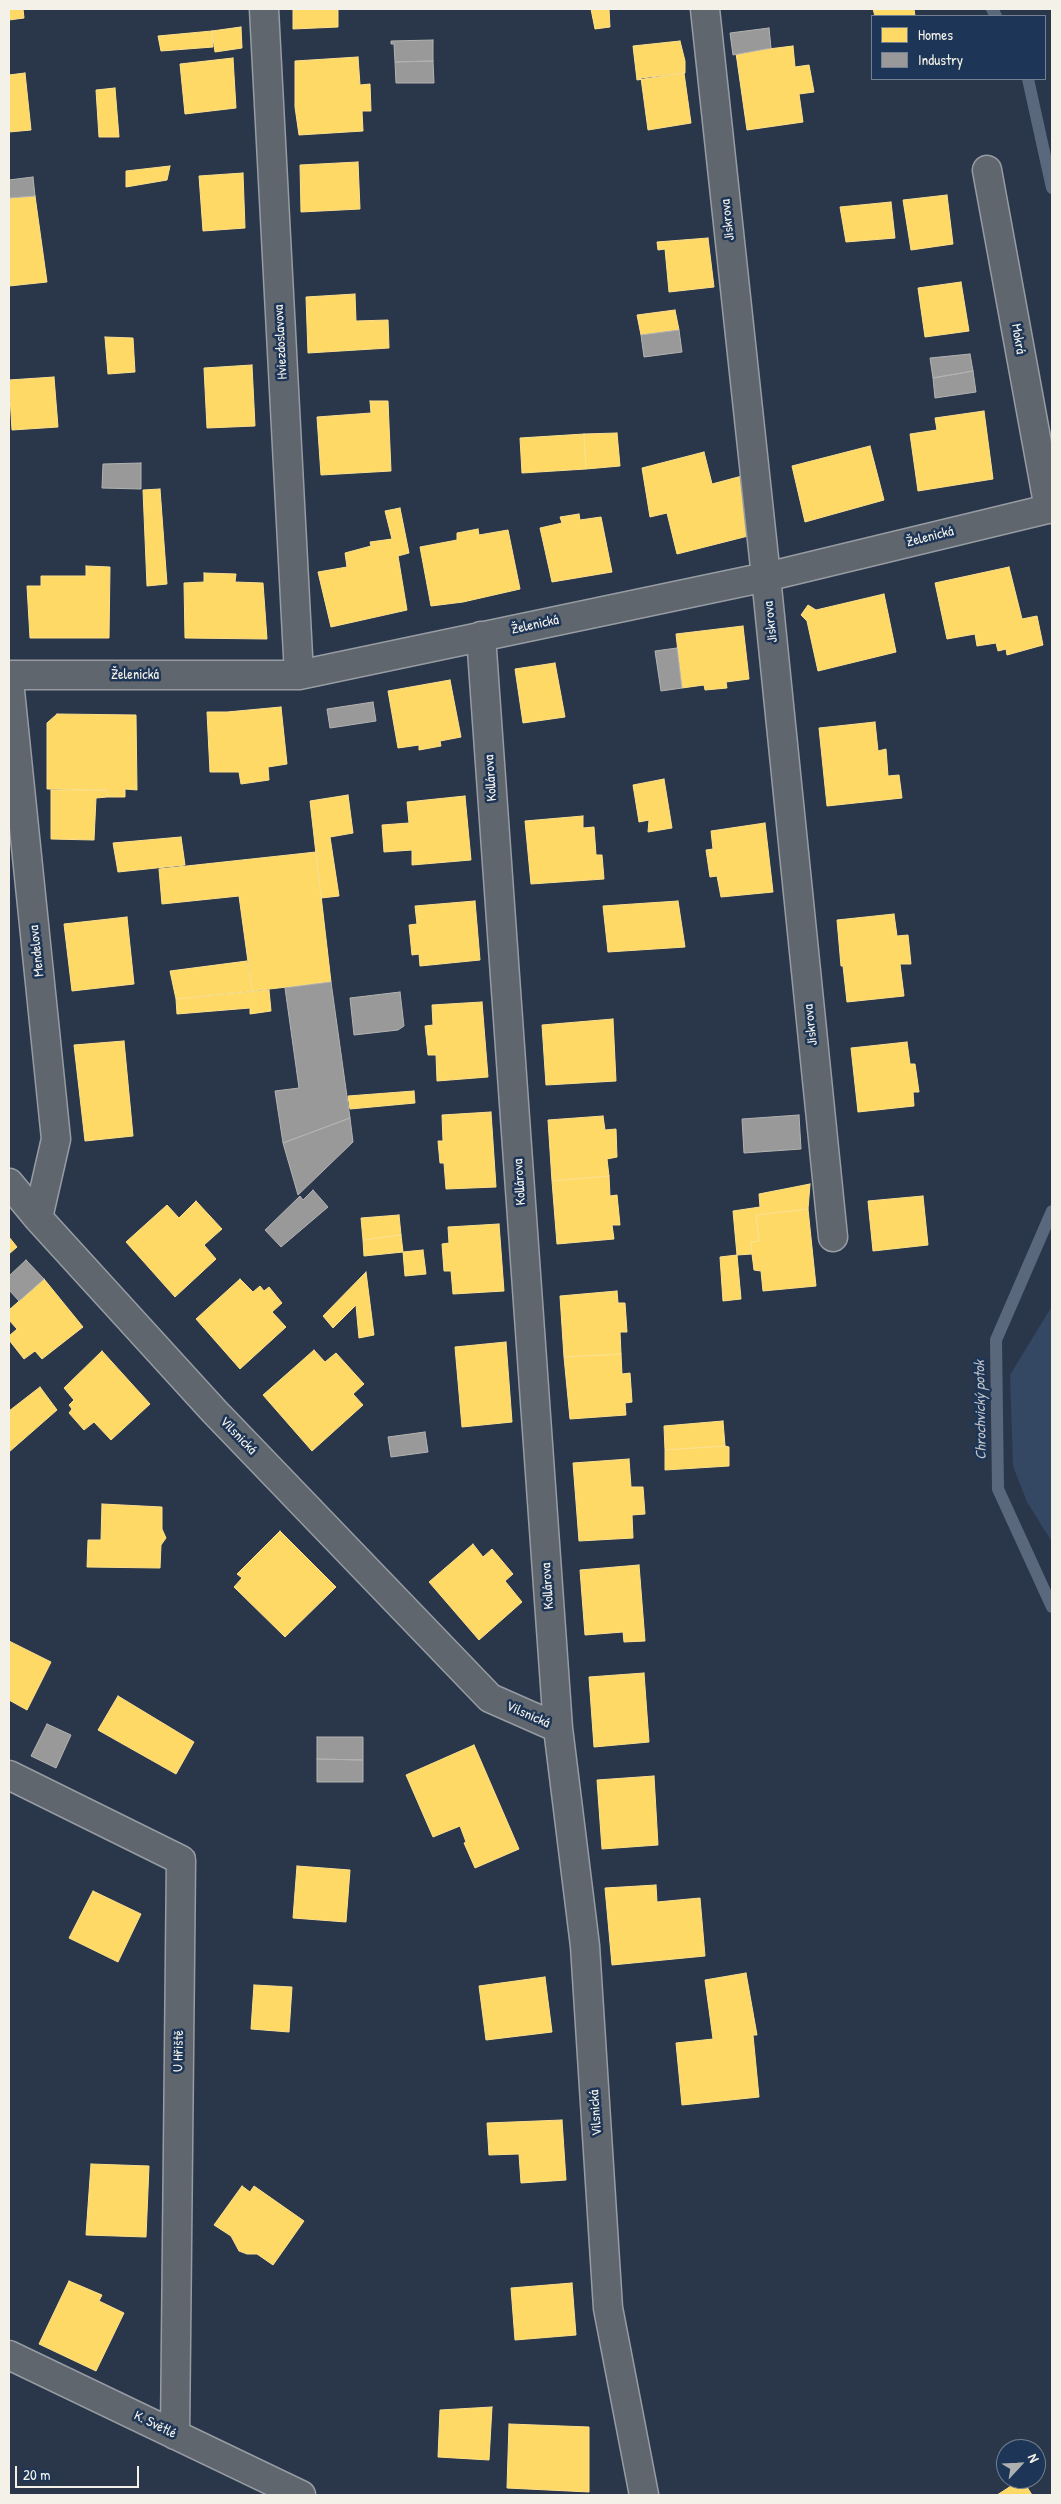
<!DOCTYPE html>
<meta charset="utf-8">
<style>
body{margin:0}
#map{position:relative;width:1061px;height:2504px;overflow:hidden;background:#2a374a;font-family:"Patrick Hand",sans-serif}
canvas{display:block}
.frame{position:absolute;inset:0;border:10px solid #f4f1e8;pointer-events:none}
.legend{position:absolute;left:871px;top:15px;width:175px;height:65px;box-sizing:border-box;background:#1d3557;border:1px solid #738091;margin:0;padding:6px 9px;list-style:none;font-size:15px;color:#f4f1e8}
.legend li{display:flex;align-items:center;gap:10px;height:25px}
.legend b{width:25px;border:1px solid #738091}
.north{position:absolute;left:996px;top:2439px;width:50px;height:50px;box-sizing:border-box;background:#1d3557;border:1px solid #738091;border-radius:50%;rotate:65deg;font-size:14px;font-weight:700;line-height:20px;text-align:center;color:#f4f1e8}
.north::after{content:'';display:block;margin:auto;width:18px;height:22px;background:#adb0b1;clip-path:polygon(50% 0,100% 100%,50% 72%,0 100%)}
.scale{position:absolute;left:15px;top:2466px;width:124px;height:22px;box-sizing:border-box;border:2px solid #f4f1e8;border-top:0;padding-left:6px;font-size:15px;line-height:18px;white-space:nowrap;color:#f4f1e8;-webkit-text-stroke:4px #1d3557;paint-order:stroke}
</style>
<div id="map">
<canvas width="1061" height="2504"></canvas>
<div class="frame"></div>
<ul class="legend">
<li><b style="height:14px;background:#ffd966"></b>Homes</li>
<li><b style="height:14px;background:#999"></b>Industry</li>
</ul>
<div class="north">N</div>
<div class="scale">20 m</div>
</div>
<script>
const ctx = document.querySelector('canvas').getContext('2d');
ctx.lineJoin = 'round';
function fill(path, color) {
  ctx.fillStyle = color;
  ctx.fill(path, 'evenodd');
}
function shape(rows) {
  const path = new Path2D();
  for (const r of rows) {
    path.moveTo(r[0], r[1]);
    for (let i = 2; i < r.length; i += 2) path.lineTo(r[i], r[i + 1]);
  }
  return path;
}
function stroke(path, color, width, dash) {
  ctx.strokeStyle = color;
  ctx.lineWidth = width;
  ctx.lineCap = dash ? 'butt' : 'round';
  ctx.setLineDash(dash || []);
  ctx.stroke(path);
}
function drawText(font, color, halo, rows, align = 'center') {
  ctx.font = font + ' "Patrick Hand",sans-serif';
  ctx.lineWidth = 5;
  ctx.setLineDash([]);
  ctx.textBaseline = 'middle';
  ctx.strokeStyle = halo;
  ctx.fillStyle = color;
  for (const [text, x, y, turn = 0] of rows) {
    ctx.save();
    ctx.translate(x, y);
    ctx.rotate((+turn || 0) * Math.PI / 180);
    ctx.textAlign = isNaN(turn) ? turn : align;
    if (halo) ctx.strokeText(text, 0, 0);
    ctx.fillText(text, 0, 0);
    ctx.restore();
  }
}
fill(shape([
 [1052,1306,1052,1542,1027,1502,1013,1466,1010,1375]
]), '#344763');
const homes = shape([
 [9,9,23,9,24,18,9,20,9,9],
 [293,9,338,9,338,27,293,29,293,9],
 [591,9,609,9,610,27,595,29,591,9],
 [873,9,914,9,915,16,875,16,873,9],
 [241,27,242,48,215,52,212,31,241,27],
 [212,31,213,47,161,51,158,36,212,31],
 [680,41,685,61,685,73,637,80,633,46,680,41],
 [793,46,795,67,809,65,814,92,799,94,803,122,747,130,736,53,793,46],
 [358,57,360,85,370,84,371,111,362,111,363,131,299,135,295,107,295,61,358,57],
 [233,58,236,108,185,114,180,64,233,58],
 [25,73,31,130,9,132,9,75,25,73],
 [684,73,691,123,648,130,641,78,684,73],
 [115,88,119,137,99,137,96,90,115,88],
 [358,162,360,209,301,212,300,165,358,162],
 [170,166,167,180,126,187,126,171,170,166],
 [243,173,245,228,203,231,199,176,243,173],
 [947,195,953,244,911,250,903,200,947,195],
 [35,196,47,282,9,286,9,198,35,196],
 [891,202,895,238,846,242,840,207,891,202],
 [708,238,714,287,669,292,665,249,658,250,657,242,708,238],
 [961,282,969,331,925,337,918,288,961,282],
 [355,294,356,321,388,320,389,348,308,353,306,297,355,294],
 [675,310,679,330,641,335,637,315,675,310],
 [105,337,133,338,135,372,108,374,105,337],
 [252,365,255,426,207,428,204,368,252,365],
 [54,377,58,427,12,430,9,380,54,377],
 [370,401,388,401,391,471,321,475,317,417,371,413,370,401],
 [984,411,993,479,918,491,910,434,937,430,935,418,984,411],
 [617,433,620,466,586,469,584,434,617,433],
 [584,434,586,469,522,473,520,438,584,434],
 [870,446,884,500,805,522,792,466,870,446],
 [704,452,712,484,742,476,756,534,677,554,667,513,650,517,642,468,704,452],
 [160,489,167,584,147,586,143,490,160,489],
 [400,508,409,553,398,556,407,610,331,627,318,572,347,567,345,553,371,546,370,542,392,539,385,511,400,508],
 [579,514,580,520,601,517,612,572,552,582,540,528,562,523,560,517,579,514],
 [478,529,479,535,508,530,520,589,463,602,431,606,420,547,457,540,457,533,478,529],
 [86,566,110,567,109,638,30,638,27,586,41,586,41,576,86,576,86,566],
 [1009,567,1022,619,1037,616,1043,645,1007,655,1006,649,998,651,996,643,977,646,975,634,947,639,935,583,1009,567],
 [204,573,236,574,235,582,263,583,267,639,185,638,184,583,204,582,204,573],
 [884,594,896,652,818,671,807,621,801,615,808,605,816,610,884,594],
 [743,626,749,679,726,682,727,688,705,690,704,685,682,688,676,634,743,626],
 [555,663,565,717,523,723,515,669,555,663],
 [450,680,461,737,440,741,441,746,419,750,419,745,398,748,388,691,450,680],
 [281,707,287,764,268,767,269,780,241,784,239,772,210,772,207,712,227,712,281,707],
 [57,714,136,715,137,790,125,789,125,797,107,797,106,790,47,789,47,723,57,714],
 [875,722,878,751,886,749,888,776,899,775,902,798,827,806,819,728,875,722],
 [664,779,672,828,648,832,649,820,639,822,633,785,664,779],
 [51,790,106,790,107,797,96,798,94,840,51,839,51,790],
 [348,795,353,833,330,837,339,896,321,898,310,801,348,795],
 [465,796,471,860,412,865,412,850,384,852,382,825,409,823,407,802,465,796],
 [583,816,583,828,594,827,596,855,602,855,604,879,531,884,525,821,583,816],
 [765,823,773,892,721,897,717,876,710,877,706,850,713,849,711,831,765,823],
 [181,837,185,865,118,872,113,843,181,837],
 [316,852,331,982,252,991,239,896,162,904,159,869,316,852],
 [475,901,480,960,420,966,419,954,412,955,409,925,417,924,415,906,475,901],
 [678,901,685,947,608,952,603,906,678,901],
 [894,914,897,936,908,935,911,964,900,964,904,996,847,1002,843,966,841,966,837,920,894,914],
 [127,917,134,984,72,991,64,924,127,917],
 [247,961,252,991,176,999,170,971,247,961],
 [269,990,271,1011,250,1014,250,1008,177,1014,176,999,269,990],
 [482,1002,488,1077,437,1081,436,1055,428,1055,425,1026,433,1025,432,1005,482,1002],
 [613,1019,616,1081,546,1085,542,1025,613,1019],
 [124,1041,133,1136,85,1141,74,1045,124,1041],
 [907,1042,910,1064,915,1064,919,1092,913,1092,914,1106,858,1112,851,1048,907,1042],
 [414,1091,415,1103,350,1109,348,1096,414,1091],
 [491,1112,496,1187,446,1189,444,1163,440,1163,438,1141,443,1141,442,1115,491,1112],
 [603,1116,605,1130,616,1129,617,1157,607,1159,609,1176,552,1181,548,1120,603,1116],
 [609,1176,610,1196,617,1195,620,1225,612,1225,614,1239,557,1244,552,1181,609,1176],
 [810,1184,808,1209,756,1215,759,1241,751,1242,752,1254,737,1255,733,1211,760,1207,759,1194,810,1184],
 [923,1196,928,1245,873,1251,868,1201,923,1196],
 [196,1201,222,1229,204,1245,216,1259,175,1297,126,1242,167,1205,179,1218,196,1201],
 [808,1209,816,1286,763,1291,761,1271,754,1270,752,1254,751,1242,759,1241,756,1215,808,1209],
 [399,1215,401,1235,363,1240,361,1218,399,1215],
 [499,1224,504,1291,453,1294,451,1271,444,1271,442,1244,449,1243,448,1227,499,1224],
 [401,1235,403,1252,364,1256,363,1240,401,1235],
 [9,1237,17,1247,9,1254,9,1237],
 [423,1250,426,1274,405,1276,403,1252,423,1250],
 [737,1255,741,1299,723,1301,720,1257,737,1255],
 [366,1272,374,1335,359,1338,356,1305,333,1328,323,1316,366,1272],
 [44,1279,83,1327,42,1359,35,1351,24,1359,9,1340,9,1336,17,1329,9,1320,9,1310,44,1279],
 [240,1279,253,1292,260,1286,264,1291,269,1287,282,1303,272,1312,286,1327,240,1369,196,1319,240,1279],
 [617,1291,618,1303,625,1303,627,1332,620,1332,621,1354,564,1357,560,1296,617,1291],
 [506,1342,512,1422,462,1427,455,1347,506,1342],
 [314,1350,325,1362,336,1353,364,1384,353,1394,363,1405,312,1451,263,1395,314,1350],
 [102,1351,150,1404,111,1440,94,1422,84,1430,69,1413,72,1409,69,1405,74,1400,64,1388,102,1351],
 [621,1354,622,1374,630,1373,632,1402,625,1403,626,1415,570,1419,564,1357,621,1354],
 [40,1387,57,1410,9,1452,9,1411,40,1387],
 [723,1421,725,1446,665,1450,664,1426,723,1421],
 [725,1446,729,1447,729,1466,665,1470,665,1450,725,1446],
 [629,1459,631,1487,643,1487,645,1514,632,1515,633,1538,579,1541,573,1463,629,1459],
 [102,1504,162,1507,162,1529,166,1538,161,1545,160,1568,87,1567,88,1540,101,1540,102,1504],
 [280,1531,336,1587,285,1637,234,1587,242,1578,237,1574,280,1531],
 [473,1544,483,1557,492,1549,513,1574,505,1581,522,1602,479,1640,429,1582,473,1544],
 [639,1565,645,1641,624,1642,623,1632,585,1635,580,1570,639,1565],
 [9,1641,51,1662,27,1710,9,1700,9,1641],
 [644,1673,649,1742,594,1747,589,1677,644,1673],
 [118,1696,194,1742,176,1774,98,1730,118,1696],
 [474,1745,519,1849,475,1868,464,1843,466,1842,460,1826,433,1837,406,1775,474,1745],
 [654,1776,658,1845,602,1849,597,1780,654,1776],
 [297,1866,350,1870,346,1922,293,1918,297,1866],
 [656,1885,657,1902,700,1898,705,1956,612,1965,605,1888,656,1885],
 [93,1891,141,1914,118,1962,69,1938,93,1891],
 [746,1973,757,2035,753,2035,759,2097,682,2105,676,2043,713,2039,705,1980,746,1973],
 [545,1977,552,2032,486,2040,479,1986,545,1977],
 [254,1985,292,1987,289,2032,251,2029,254,1985],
 [562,2120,566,2180,521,2183,519,2154,489,2155,487,2123,562,2120],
 [91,2164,149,2166,146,2237,86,2235,91,2164],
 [242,2186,250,2192,254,2186,304,2221,273,2265,257,2254,247,2254,239,2251,231,2236,214,2225,242,2186],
 [69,2281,102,2295,99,2301,124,2313,96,2371,39,2344,69,2281],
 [572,2283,576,2335,515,2340,511,2288,572,2283],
 [492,2407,489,2460,438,2457,440,2410,492,2407],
 [509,2424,589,2427,589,2492,507,2488,509,2424],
 [1022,2479,1032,2495,997,2495,1022,2479]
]);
fill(homes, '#ffd966');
stroke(homes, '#fce08d', 1);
const industry = shape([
 [769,28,771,48,733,55,730,33,769,28],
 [433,40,433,61,395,62,394,44,391,44,391,41,433,40],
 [433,61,434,83,396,83,395,62,433,61],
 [33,177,35,196,9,198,9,180,33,177],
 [679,330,682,352,644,357,641,335,679,330],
 [970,354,973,371,933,378,930,358,970,354],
 [973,371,976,392,935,398,933,378,973,371],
 [141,463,141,489,102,488,103,464,141,463],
 [677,648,682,688,661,691,655,651,677,648],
 [373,702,376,721,330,728,327,709,373,702],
 [331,982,350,1118,283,1143,275,1091,299,1088,285,988,331,982],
 [400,992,404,1026,398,1030,354,1035,350,998,400,992],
 [799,1115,801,1149,744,1153,742,1119,799,1115],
 [350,1118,353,1142,298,1195,283,1143,350,1118],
 [313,1190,328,1207,281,1247,265,1230,300,1196,303,1200,313,1190],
 [26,1260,44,1279,19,1301,9,1290,9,1276,26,1260],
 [425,1432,428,1452,391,1457,388,1437,425,1432],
 [47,1724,71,1735,56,1768,31,1756,47,1724],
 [317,1737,363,1737,363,1760,317,1759,317,1737],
 [317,1759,363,1760,363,1782,317,1782,317,1759]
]);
fill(industry, '#999');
stroke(industry, '#b4b3b1', 1);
stroke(shape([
 [992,9,996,16],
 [1028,79,1052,188],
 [1052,1211,996,1340,998,1489,1052,1607]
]), '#59687d', 12);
const street = shape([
 [264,9,299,675],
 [705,9,766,577,833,1237],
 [987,170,1049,509],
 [481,636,558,1728],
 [9,675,299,675,766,577,1052,508],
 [9,681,56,1139,38,1218],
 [9,1183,38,1218,214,1411,490,1698,558,1728,585,1946,608,2308,644,2495],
 [9,1775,181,1860,175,2435],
 [9,2355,301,2495]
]);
stroke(street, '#979ca3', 31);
stroke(street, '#60666e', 28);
drawText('14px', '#f4f1e8', '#1d3557', [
 ["Jiskrova",728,220,-96],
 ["Mokrá",1018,339,80],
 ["Hviezdoslavova",281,342,-93],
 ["Želenická",930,537,-14],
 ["Jiskrova",771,622,-96],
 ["Želenická",535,625,-12],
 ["Želenická",135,675],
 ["Kollárova",491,778,-94],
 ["Mendelova",37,951,-96],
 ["Jiskrova",811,1025,-96],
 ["Kollárova",520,1182,-94],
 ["Vilsnická",238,1436,46],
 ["Kollárova",548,1586,-94],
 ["Vilsnická",528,1715,24],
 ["U Hřiště",179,2051,-89],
 ["Vilsnická",596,2113,-94],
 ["K. Světlé",155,2425,26]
]);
drawText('italic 15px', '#c0c3c4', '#1d3557', [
 ["Chrochvický potok",981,1410,-91]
]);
</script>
